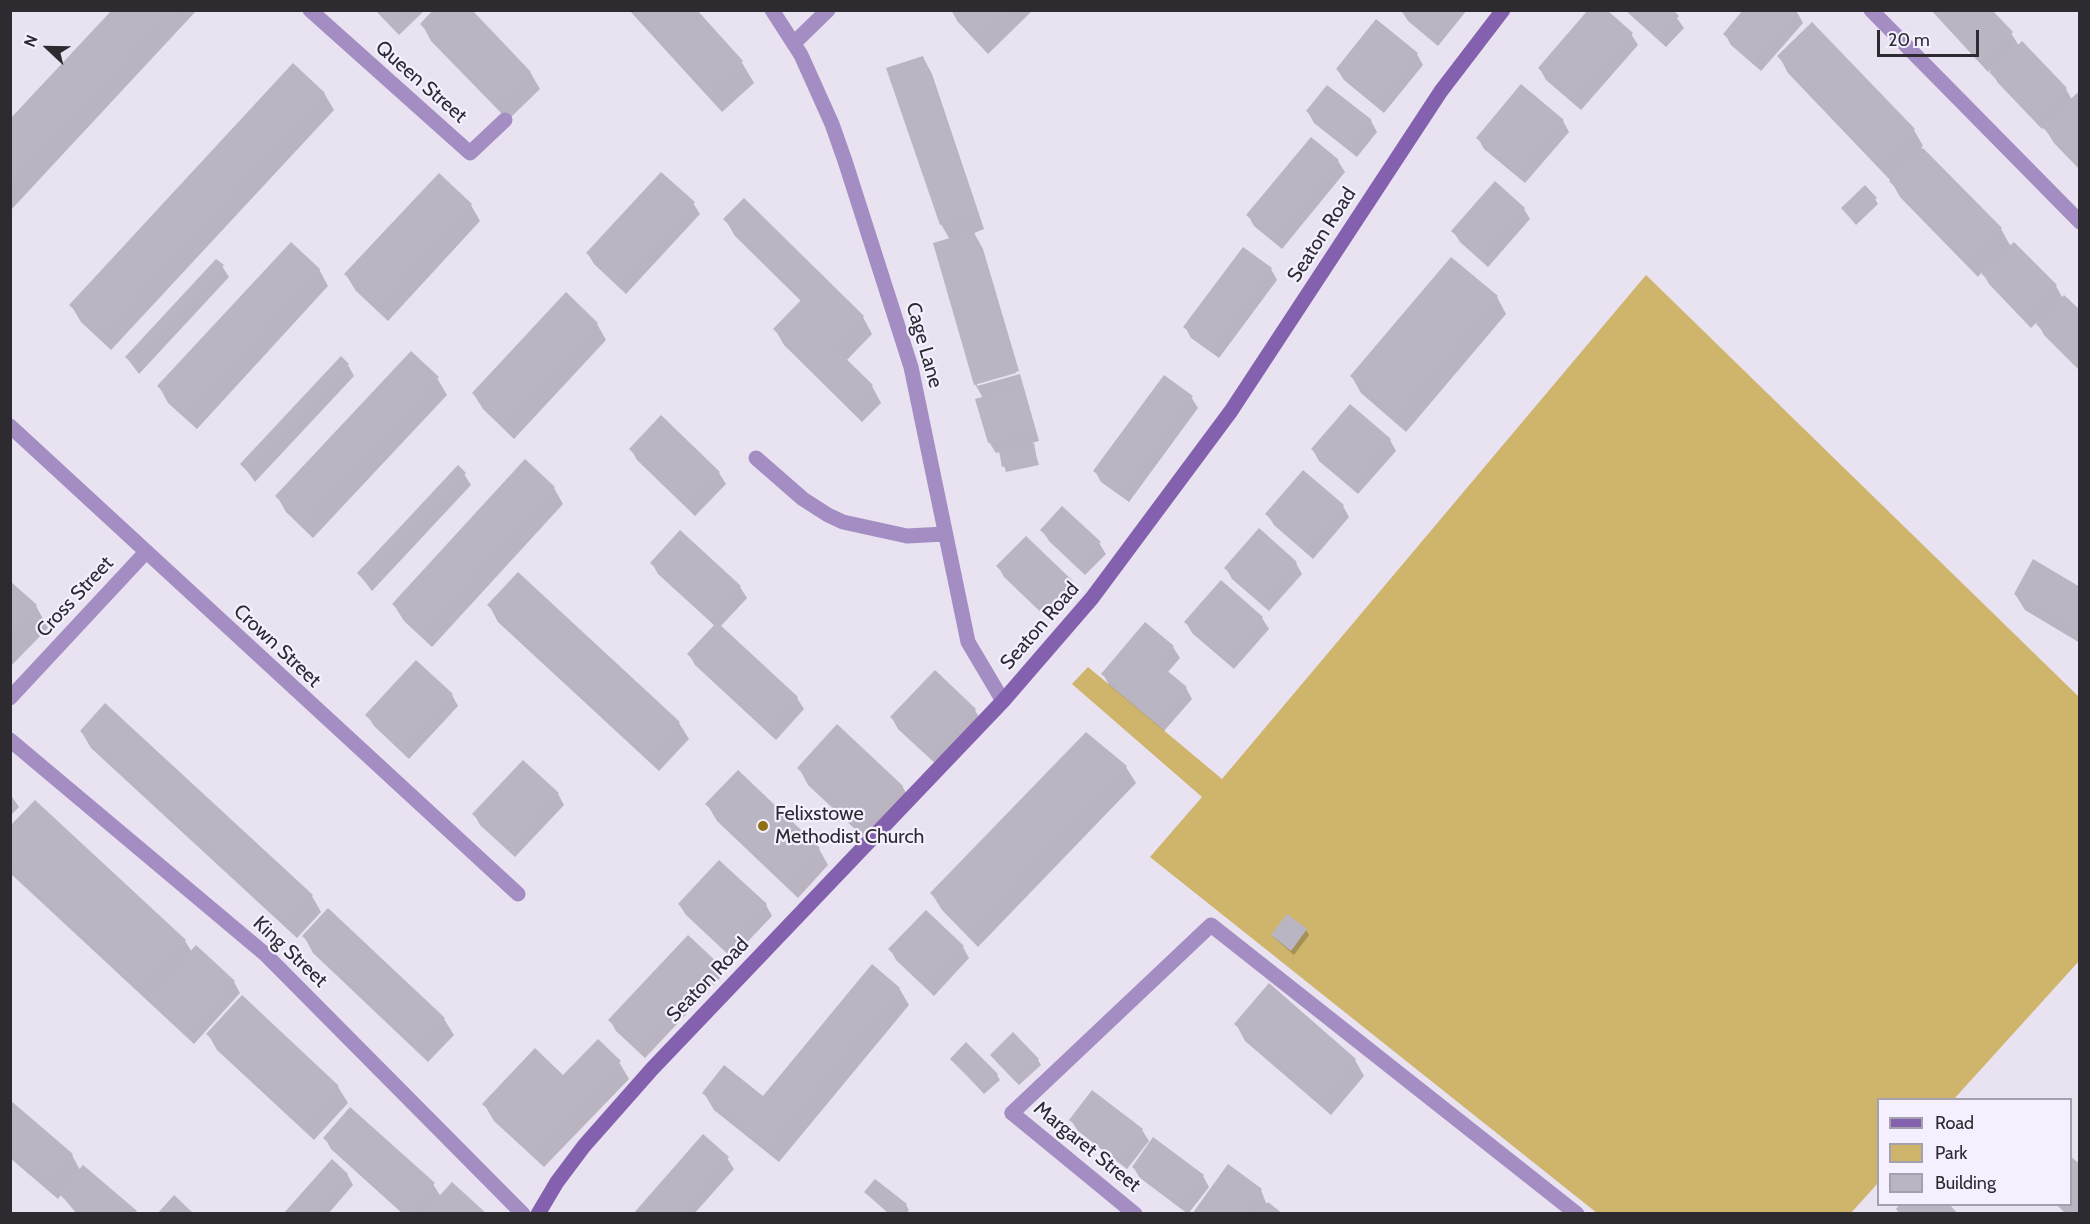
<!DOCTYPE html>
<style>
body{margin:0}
#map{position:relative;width:2090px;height:1224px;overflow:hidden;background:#e8e2f1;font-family:Cabin,sans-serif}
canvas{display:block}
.frame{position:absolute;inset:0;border:12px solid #2d2b30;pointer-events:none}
.legend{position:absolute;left:1877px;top:1098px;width:195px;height:108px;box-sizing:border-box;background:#f5f0ff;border:2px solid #a5a1ac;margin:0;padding:8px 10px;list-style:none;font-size:18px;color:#2d2b30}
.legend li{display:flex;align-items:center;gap:12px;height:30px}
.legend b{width:30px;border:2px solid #a5a1ac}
.north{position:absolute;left:18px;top:18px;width:60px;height:60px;-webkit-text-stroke:4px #f5f0ff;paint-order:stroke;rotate:292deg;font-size:16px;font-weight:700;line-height:24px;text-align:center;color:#2d2b30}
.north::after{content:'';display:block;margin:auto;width:21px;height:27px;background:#2d2b30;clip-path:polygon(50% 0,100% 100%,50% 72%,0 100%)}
.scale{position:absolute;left:1877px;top:30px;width:102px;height:27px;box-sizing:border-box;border:3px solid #2d2b30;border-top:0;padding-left:8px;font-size:18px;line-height:21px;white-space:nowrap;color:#2d2b30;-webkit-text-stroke:4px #f5f0ff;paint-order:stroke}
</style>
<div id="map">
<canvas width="2090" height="1224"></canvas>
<div class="frame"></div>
<ul class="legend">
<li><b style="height:8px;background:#8361ae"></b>Road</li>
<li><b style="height:16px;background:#cfb46b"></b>Park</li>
<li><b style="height:16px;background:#bab5c3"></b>Building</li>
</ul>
<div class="north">N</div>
<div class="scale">20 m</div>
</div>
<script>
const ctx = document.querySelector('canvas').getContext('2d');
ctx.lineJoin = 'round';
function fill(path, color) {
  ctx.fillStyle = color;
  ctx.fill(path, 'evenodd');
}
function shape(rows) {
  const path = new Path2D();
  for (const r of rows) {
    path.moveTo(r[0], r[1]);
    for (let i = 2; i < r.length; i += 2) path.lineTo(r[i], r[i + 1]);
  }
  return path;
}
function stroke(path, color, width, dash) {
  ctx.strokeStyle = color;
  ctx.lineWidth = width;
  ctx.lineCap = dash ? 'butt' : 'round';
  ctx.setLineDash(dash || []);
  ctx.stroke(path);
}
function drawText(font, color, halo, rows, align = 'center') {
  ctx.font = font + ' Cabin,sans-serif';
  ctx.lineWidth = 4.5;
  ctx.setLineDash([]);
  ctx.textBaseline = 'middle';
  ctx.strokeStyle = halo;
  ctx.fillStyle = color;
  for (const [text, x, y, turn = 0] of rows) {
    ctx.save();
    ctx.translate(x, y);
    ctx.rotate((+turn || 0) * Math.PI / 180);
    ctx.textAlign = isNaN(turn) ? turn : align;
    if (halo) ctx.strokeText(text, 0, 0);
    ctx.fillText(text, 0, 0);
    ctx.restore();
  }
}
fill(shape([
 [1646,275,2079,697,2079,961,1954,1099,1878,1100,1878,1183,1851,1213,1597,1213,1150,857,1202,797,1072,684,1088,667,1222,779]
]), '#cfb46b');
fill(shape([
 [114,10,197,10,10,211,10,121],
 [375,10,425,10,399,35],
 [629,10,695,10,741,61,754,83,722,112],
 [951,10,1033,10,988,54,958,22],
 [1401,10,1467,10,1438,46,1408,21],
 [1625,10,1671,10,1684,28,1666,47],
 [1931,10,1990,10,2011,33,2019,46,2066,89,2072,100,2080,97,2080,170,2054,143,2044,127,2042,129,1998,83,1990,70,1988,72],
 [1797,12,1803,23,1761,71,1731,45,1725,34],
 [422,24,530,72,540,89,508,120,431,41],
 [1631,34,1638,45,1581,110,1546,80,1540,69],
 [1417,54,1423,65,1384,113,1344,80,1337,69],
 [1779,56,1914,130,1923,146,1921,148,2001,229,2011,247,2014,244,2056,286,2063,299,2080,312,2080,371,2044,335,2037,322,2031,328,1989,284,1982,272,1978,277,1900,197,1891,181,1788,73],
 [923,57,932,74,984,229,974,233,983,249,1019,371,977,382,977,386,1020,374,1039,441,1032,443,1039,465,1006,472,1000,452,996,453,989,442,983,398,975,384,950,240,941,224],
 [1327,87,1371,121,1377,132,1357,157,1314,123,1308,112],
 [324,93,334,110,111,350,81,322,71,305],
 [1563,121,1569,132,1525,183,1484,149,1478,138],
 [1311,139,1338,161,1345,172,1282,249,1254,226,1248,215],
 [1875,199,1878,204,1856,225,1842,208],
 [693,203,700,214,626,294,594,264,588,254],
 [471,205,480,221,388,321,356,291,346,275],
 [1524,209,1530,219,1488,267,1460,242,1453,231],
 [725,219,863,317,872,334,846,361,872,386,881,403,862,422,784,345,775,329,802,302,735,236],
 [1451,259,1497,297,1506,314,1406,432,1361,393,1352,377],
 [222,266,229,277,139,374,127,358],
 [319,269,328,286,197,429,168,403,159,386],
 [1271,269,1277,280,1219,358,1191,338,1185,327],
 [597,324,606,340,514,439,483,409,473,393],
 [348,365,354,376,255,482,242,464],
 [437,378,447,395,313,538,286,512,277,496],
 [1191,397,1198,408,1129,502,1101,482,1095,471],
 [661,417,719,473,726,484,695,516,637,460,631,449],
 [1390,440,1396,451,1358,494,1319,461,1313,450],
 [464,474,471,485,372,591,359,574],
 [554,488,563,504,432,647,404,621,394,605],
 [1343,506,1349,517,1313,559,1274,525,1267,514],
 [1042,530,1099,543,1106,554,1085,575,1049,541],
 [680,532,740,587,747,598,720,627,797,698,804,709,776,740,695,665,689,654,715,626,658,574,652,563],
 [1026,538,1072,582,1078,593,1051,622,1004,577,998,566],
 [1296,563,1302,574,1269,611,1232,579,1226,568],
 [518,574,679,723,689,739,659,771,498,622,489,605],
 [1221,582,1262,618,1269,629,1234,669,1192,633,1186,622],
 [10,583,36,606,48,628,10,667],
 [2080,588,2080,643,2025,610,2015,594],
 [1145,624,1173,647,1180,658,1167,673,1186,688,1192,699,1164,731,1109,685,1103,674],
 [452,695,458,706,409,759,374,726,367,715],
 [975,710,981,721,938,766,898,729,892,718],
 [81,731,312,896,321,912,297,938,91,748],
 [1086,734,1126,767,1136,783,978,947,942,910,932,894],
 [799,768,902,786,912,803,872,845,808,785],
 [10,794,19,807,10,816],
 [558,794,564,805,515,857,480,825,474,814],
 [35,802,185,941,192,952,234,982,240,993,194,1044,10,873,10,828],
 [707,804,819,849,828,865,798,898,717,821],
 [679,904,766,905,772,916,732,958,686,915],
 [328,910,444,1019,454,1035,428,1062,313,953,304,936],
 [926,912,963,947,969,958,934,996,896,960,890,949],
 [1306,930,1309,935,1294,955,1272,936],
 [717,964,723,975,645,1058,616,1031,610,1020],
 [899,988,909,1005,779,1162,714,1110,704,1093,763,1098],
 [1236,1024,1355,1060,1364,1076,1331,1115,1245,1041],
 [208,1034,338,1087,348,1103,314,1140,217,1050],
 [952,1059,997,1075,1000,1080,984,1094],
 [995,1060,1038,1060,1041,1065,1019,1085],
 [619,1062,629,1079,544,1167,494,1121,484,1104,563,1077],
 [10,1102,72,1155,80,1170,136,1214,77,1214,61,1195,58,1199,10,1158],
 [1071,1120,1142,1130,1149,1141,1127,1169,1078,1131],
 [325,1138,433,1184,441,1197,485,1214,403,1214,331,1149],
 [727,1158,734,1169,694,1214,635,1214],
 [1228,1166,1261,1190,1266,1203,1280,1214,1193,1214],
 [1133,1167,1203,1176,1209,1187,1188,1214,1140,1178],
 [347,1174,353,1185,328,1214,285,1214],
 [866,1193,906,1205,909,1210,906,1214,889,1214],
 [2056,1204,2070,1204,2080,1214,2066,1214]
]), '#0003');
fill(shape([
 [112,10,172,10,10,184,10,119],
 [380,10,398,10,388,20],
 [433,10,472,10,531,72,497,104,420,24],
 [635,10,697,10,743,61,708,92],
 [952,10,1006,10,978,38],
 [1400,10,1452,10,1431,36],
 [1588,10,1607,10,1633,33,1574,100,1538,68],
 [1629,10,1673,10,1679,16,1659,37],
 [1743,10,1799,10,1754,61,1723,34],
 [1936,10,1992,10,2013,32,1981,62,1934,13],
 [1376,19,1418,53,1377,103,1336,69],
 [1812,22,1915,129,1879,163,1777,56],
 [2022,41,2067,88,2035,119,1989,72],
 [923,56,976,212,940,225,886,68],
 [293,63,325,93,101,335,69,305],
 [1521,84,1564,120,1518,173,1476,138],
 [1327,85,1372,120,1351,147,1306,111],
 [2077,93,2080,95,2080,165,2042,127],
 [1311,137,1339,160,1275,239,1246,215],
 [1923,148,2002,228,1968,261,1889,181],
 [661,172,695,202,619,284,586,253],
 [439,173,472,204,378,305,344,274],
 [1495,181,1525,208,1481,257,1451,231],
 [1865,185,1877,198,1853,221,1841,208],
 [744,198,864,316,834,347,873,385,852,407,773,329,803,298,723,219],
 [974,231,1016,373,974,385,933,243],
 [291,242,320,269,186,413,157,386],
 [2014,242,2057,285,2024,318,1981,273],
 [1243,247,1272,268,1212,348,1183,327],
 [1451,257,1498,296,1396,416,1350,376],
 [216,259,224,265,133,364,125,357],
 [566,292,598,323,503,423,472,393],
 [2064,295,2080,310,2080,368,2036,324],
 [411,351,439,377,303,523,275,496],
 [341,356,349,364,248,472,240,464],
 [1164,375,1193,396,1122,492,1093,471],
 [1022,386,1034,430,988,443,975,399],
 [1350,404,1391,439,1352,484,1311,449],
 [661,415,720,472,688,506,629,449],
 [1034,443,1037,460,1002,467,999,451],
 [525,459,555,487,422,632,392,604],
 [458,465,466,473,365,581,357,573],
 [1303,470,1344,505,1306,549,1265,514],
 [1062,506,1101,542,1078,565,1040,530],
 [1259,528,1297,562,1262,601,1224,568],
 [680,530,741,586,711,619,650,563],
 [1026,536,1073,581,1044,612,996,566],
 [2033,559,2080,587,2080,633,2014,594],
 [518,572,680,722,649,756,487,605],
 [1221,580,1263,617,1227,659,1184,622],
 [10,581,37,605,10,633],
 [717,622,798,697,769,730,687,654],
 [1145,622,1174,646,1159,664,1187,687,1157,721,1101,674],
 [416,660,453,694,402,749,365,715],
 [935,670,976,709,931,756,890,717],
 [105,703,313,895,287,922,80,731],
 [837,724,903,786,862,829,797,768],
 [1086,732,1127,766,968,931,930,893],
 [523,760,559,793,508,847,472,814],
 [738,770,820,848,788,882,705,804],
 [35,800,186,940,141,988,10,867,10,826],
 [719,860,767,904,725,948,678,904],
 [328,908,445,1018,418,1046,302,936],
 [926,910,964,946,927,986,888,949],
 [1287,914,1307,929,1291,951,1271,935],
 [688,935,718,963,638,1048,608,1020],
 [196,945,235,981,187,1034,148,998],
 [872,964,900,988,769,1146,702,1093,724,1065,763,1096],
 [1269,983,1356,1059,1321,1099,1234,1024],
 [242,995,339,1086,303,1125,206,1034],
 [1013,1032,1039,1059,1015,1081,990,1055],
 [598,1039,621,1061,534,1152,482,1104,535,1048,563,1075],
 [966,1042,998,1074,981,1090,950,1059],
 [1092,1090,1143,1129,1121,1159,1069,1120],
 [10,1100,73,1154,48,1183,10,1151],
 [350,1107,435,1183,407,1214,323,1138],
 [703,1134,729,1157,678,1214,633,1214],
 [1153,1137,1204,1175,1182,1204,1132,1167],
 [2070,1156,2080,1164,2080,1214,2075,1214,2064,1204,2070,1204],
 [332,1159,348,1174,311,1214,283,1214],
 [1228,1164,1262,1189,1244,1214,1192,1214],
 [83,1165,137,1211,135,1214,81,1214,58,1193],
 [875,1179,907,1204,900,1214,890,1214,864,1192],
 [452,1182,487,1214,423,1214],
 [174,1195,194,1214,157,1214],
 [1268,1202,1283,1214,1259,1214],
 [1900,1204,1949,1204,1958,1214,1900,1214,1896,1209]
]), '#bab5c3');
stroke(shape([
 [1012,1113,1211,925,1577,1214]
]), '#a38dc2', 15);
stroke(shape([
 [310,10,470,153,505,120],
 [772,10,801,55,832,124,845,161,911,367,968,642,1003,701],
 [1871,10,2080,222],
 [794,43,828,10],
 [10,426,518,894],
 [756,458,803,499,828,515,843,522,907,536,945,534],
 [10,698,146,552],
 [10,740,265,954,523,1214],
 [1012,1113,1135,1214]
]), '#a38dc2', 15);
stroke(shape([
 [538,1214,557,1182,584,1146,652,1069,1003,701,1092,598,1231,411,1441,91,1503,10]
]), '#8361ae', 15);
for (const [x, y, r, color] of [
 [763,826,6,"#8e7116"]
]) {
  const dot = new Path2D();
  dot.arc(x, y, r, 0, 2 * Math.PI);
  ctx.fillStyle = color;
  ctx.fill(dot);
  stroke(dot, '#f5f0ff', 2);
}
drawText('20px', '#2d2b30', '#f5f0ff', [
 ["Queen Street",421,82,41],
 ["Seaton Road",1322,235,-57],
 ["Cage Lane",924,345,74],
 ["Cross Street",75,597,-47],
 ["Seaton Road",1040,626,-49],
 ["Crown Street",277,646,43],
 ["King Street",290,952,43],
 ["Seaton Road",708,980,-46],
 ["Margaret Street",1087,1147,39]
]);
drawText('20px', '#2d2b30', '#f5f0ff', [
 ["Felixstowe",775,814],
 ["Methodist Church",775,837]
], 'left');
</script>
